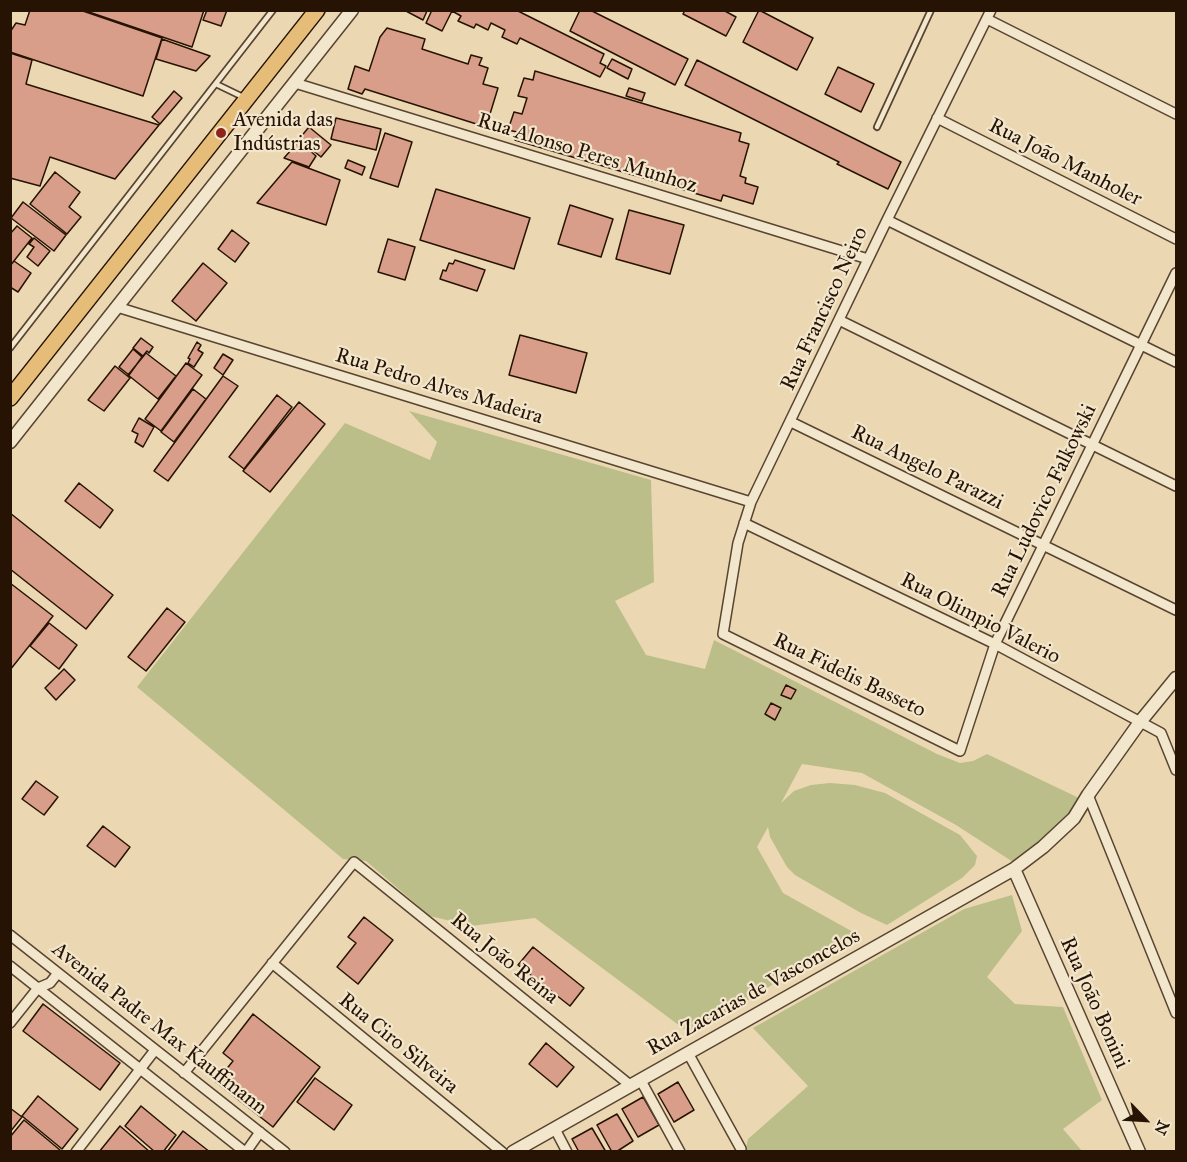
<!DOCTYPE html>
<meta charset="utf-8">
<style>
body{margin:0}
#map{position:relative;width:1187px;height:1162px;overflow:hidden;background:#ebd8b2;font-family:"IM FELL Great Primer",serif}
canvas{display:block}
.frame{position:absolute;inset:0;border:12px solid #271304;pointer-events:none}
.north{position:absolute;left:1115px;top:1090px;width:60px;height:60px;-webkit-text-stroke:4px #f2e6cd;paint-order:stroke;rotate:115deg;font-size:16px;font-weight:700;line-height:24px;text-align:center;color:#271304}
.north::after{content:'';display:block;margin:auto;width:21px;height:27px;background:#271304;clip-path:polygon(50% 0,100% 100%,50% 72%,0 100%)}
</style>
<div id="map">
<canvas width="1187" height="1162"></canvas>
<div class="frame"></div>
<div class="north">N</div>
</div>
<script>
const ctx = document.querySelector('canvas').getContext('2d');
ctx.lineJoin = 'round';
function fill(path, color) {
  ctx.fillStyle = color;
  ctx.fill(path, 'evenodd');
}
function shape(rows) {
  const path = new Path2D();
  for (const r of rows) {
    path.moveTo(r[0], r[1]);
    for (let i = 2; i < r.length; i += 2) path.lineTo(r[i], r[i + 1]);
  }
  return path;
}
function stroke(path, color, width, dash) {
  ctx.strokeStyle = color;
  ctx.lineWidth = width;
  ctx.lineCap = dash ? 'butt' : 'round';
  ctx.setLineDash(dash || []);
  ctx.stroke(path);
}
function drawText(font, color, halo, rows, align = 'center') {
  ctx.font = font + ' "IM FELL Great Primer",serif';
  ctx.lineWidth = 4.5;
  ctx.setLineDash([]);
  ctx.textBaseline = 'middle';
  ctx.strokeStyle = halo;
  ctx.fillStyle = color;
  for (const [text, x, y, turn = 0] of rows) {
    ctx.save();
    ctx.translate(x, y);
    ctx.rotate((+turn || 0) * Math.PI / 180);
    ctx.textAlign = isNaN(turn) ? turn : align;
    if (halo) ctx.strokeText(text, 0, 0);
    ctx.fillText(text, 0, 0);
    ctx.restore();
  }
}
fill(shape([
 [409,411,651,480,654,582,615,601,646,655,705,669,714,640,937,754,960,763,973,761,987,754,1081,799,1051,837,1013,862,956,825,862,773,802,764,781,803,794,791,811,785,830,783,855,785,885,793,960,835,977,856,975,865,962,878,887,925,861,913,795,875,787,867,770,837,768,827,757,847,783,893,855,933,692,1035,535,918,471,926,430,916,366,861,343,859,137,687,345,423,430,460,437,442],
 [1012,895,1022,931,987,977,1015,1004,1063,1007,1102,1100,1063,1129,1082,1151,745,1152,748,1139,808,1086,753,1028,964,909]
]), '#bbbe89');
const building = shape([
 [30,10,80,10,162,38,143,96,10,52,10,32,16,23,25,25,30,10],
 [83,10,204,10,192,47,83,10],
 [207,10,227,10,221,26,203,20,207,10],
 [404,10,426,10,427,11,423,20,404,10],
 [432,10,516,10,604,54,600,63,606,66,600,77,520,38,517,44,502,37,505,30,491,23,488,30,476,24,474,28,458,21,461,16,452,11,442,31,426,23,432,10],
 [580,10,590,10,688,59,675,85,570,31,580,10],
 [685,10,723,10,736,17,726,36,683,14,685,10],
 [759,10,813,38,797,70,743,42,759,10],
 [387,28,425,39,422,49,468,64,471,55,482,58,479,65,488,68,483,84,498,88,486,127,365,89,362,94,348,89,355,66,369,71,380,37,387,28],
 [162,39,210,56,196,71,156,59,162,39],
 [10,53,32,60,26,84,159,125,115,179,50,157,40,186,10,178,10,53],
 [612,59,632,69,628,79,607,68,612,59],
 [697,60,901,162,888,189,837,164,839,162,685,85,697,60],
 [838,67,874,84,861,112,825,94,838,67],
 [535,71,741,133,739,141,749,144,740,176,746,178,745,183,758,187,753,204,723,195,721,201,515,140,517,132,508,130,514,112,522,114,527,98,518,96,524,78,533,80,535,71],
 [629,88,645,93,642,101,626,96,629,88],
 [174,91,182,98,160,124,152,117,174,91],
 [336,118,381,129,376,150,331,139,336,118],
 [309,127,331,145,321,157,299,139,309,127],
 [385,133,412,142,398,187,370,178,385,133],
 [299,141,316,156,309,167,284,158,299,141],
 [348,160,365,167,362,175,345,168,348,160],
 [292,162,340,180,326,225,257,203,292,162],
 [55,172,80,192,69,207,81,217,67,234,30,204,55,172],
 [436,189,530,218,514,269,420,240,436,189],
 [23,202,66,235,54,251,11,218,23,202],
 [570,205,613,219,601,257,558,244,570,205],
 [629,210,684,225,670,274,616,259,629,210],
 [17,226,32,238,10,266,10,234,17,226],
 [232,230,249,243,235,262,218,249,232,230],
 [34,238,50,251,38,266,27,257,34,247,29,244,34,238],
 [388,239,415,247,405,280,378,272,388,239],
 [455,260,485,270,477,291,440,279,443,270,446,271,449,263,453,264,455,260],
 [14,261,31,273,18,292,10,287,10,266,14,261],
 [203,263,227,283,196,321,172,301,203,263],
 [520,335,587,353,576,393,509,375,520,335],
 [141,338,153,347,149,353,147,351,143,356,133,348,141,338],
 [197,342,201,345,198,350,203,353,194,367,188,363,190,359,188,358,197,342],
 [133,349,142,357,129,375,119,367,133,349],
 [146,353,176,376,158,399,128,375,146,353],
 [223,354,233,360,223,375,214,368,223,354],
 [186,363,202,375,161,431,145,419,186,363],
 [115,366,130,378,104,411,88,400,115,366],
 [223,376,238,386,168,481,154,471,223,376],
 [193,389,206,399,174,442,161,432,193,389],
 [277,395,292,407,244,469,229,457,277,395],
 [299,402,325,424,270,492,243,471,299,402],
 [139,418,154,427,143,447,135,442,138,434,132,431,139,418],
 [79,483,113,510,100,528,65,501,79,483],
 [10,513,113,595,86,629,10,569,10,513],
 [10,583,53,616,10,670,10,583],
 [167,608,185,622,146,671,128,657,167,608],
 [49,623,77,645,59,669,30,646,49,623],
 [64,669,75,680,56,700,45,688,64,669],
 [786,685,796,690,791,699,781,695,786,685],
 [771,703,781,708,775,720,765,714,771,703],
 [36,781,58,797,44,815,22,799,36,781],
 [103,826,130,847,115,867,87,846,103,826],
 [364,917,393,940,358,984,337,967,356,943,348,937,364,917],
 [533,947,584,988,570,1006,518,965,533,947],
 [43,1004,120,1063,100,1090,23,1031,43,1004],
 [253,1014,320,1067,273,1127,216,1082,233,1061,223,1053,253,1014],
 [546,1043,574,1067,557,1087,529,1064,546,1043],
 [315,1078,352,1105,334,1130,297,1102,315,1078],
 [678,1082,694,1110,674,1122,658,1094,678,1082],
 [38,1096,78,1129,62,1149,22,1116,38,1096],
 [643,1097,659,1125,638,1137,622,1109,643,1097],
 [141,1106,176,1135,163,1152,155,1152,125,1126,141,1106],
 [10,1108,22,1117,10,1132,10,1108],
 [617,1114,633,1141,616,1152,612,1152,597,1125,617,1114],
 [24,1120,60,1150,59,1152,10,1152,10,1137,24,1120],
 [120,1126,150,1152,99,1152,120,1126],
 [592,1128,606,1152,579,1152,572,1139,592,1128],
 [183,1131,210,1152,167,1152,183,1131]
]);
fill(building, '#d89e89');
stroke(building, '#271304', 1.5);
const service = shape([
 [216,84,245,98],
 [877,127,931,10],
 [10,348,273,10]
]);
const minor = shape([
 [991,10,887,220,751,502,738,543,723,634,960,751,995,644,1176,273],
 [987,19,1176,114],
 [295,83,868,259],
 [937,118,1176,239],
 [887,220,1176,362],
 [117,307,751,502],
 [839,320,1176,486],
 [791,422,1176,610],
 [744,523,995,644,1161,733,1176,770],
 [1088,795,1176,1013],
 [10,935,285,1152],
 [272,963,502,1152],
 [10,966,245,1152],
 [10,1023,38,988,50,983,58,973],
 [688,1053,741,1149],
 [184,1073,354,862,630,1085],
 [640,1079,680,1152],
 [555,1129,567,1152],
 [76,1152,155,1050],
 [246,1152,260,1132]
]);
const tertiary = shape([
 [10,442,352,10],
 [1014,869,1139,1152],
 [513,1152,1014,869,1043,847,1074,818,1088,795,1140,722,1176,678]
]);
const primary = shape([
 [10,398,317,10]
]);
stroke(service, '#584430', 8);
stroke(minor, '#584430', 12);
stroke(tertiary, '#584430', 15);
stroke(primary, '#271304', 18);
stroke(service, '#f2e6cd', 4.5);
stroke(minor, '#f2e6cd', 9);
stroke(tertiary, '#f2e6cd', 12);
stroke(primary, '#e6bc79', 15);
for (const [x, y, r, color] of [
 [221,133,6,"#8f2418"]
]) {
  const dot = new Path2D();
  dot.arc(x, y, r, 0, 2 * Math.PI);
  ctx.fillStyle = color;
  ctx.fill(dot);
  stroke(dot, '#f2e6cd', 2);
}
drawText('21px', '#271304', '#f2e6cd', [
 ["Avenida das",233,121],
 ["Indústrias",233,145]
], 'left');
drawText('21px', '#271304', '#f2e6cd', [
 ["Rua Alonso Peres Munhoz",587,154,17],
 ["Rua João Manholer",1065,163,27],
 ["Rua Francisco Neiro",825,309,-65],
 ["Rua Pedro Alves Madeira",439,387,17],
 ["Rua Angelo Parazzi",927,468,26],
 ["Rua Ludovico Falkowski",1045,501,-64],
 ["Rua Olimpio Valerio",980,619,27],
 ["Rua Fidelis Basseto",849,676,26],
 ["Rua João Reina",504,959,39],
 ["Rua Zacarias de Vasconcelos",754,993,-29],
 ["Rua João Bonini",1094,1003,66],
 ["Avenida Padre Max Kauffmann",159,1029,38],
 ["Rua Ciro Silveira",398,1044,39]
]);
</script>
